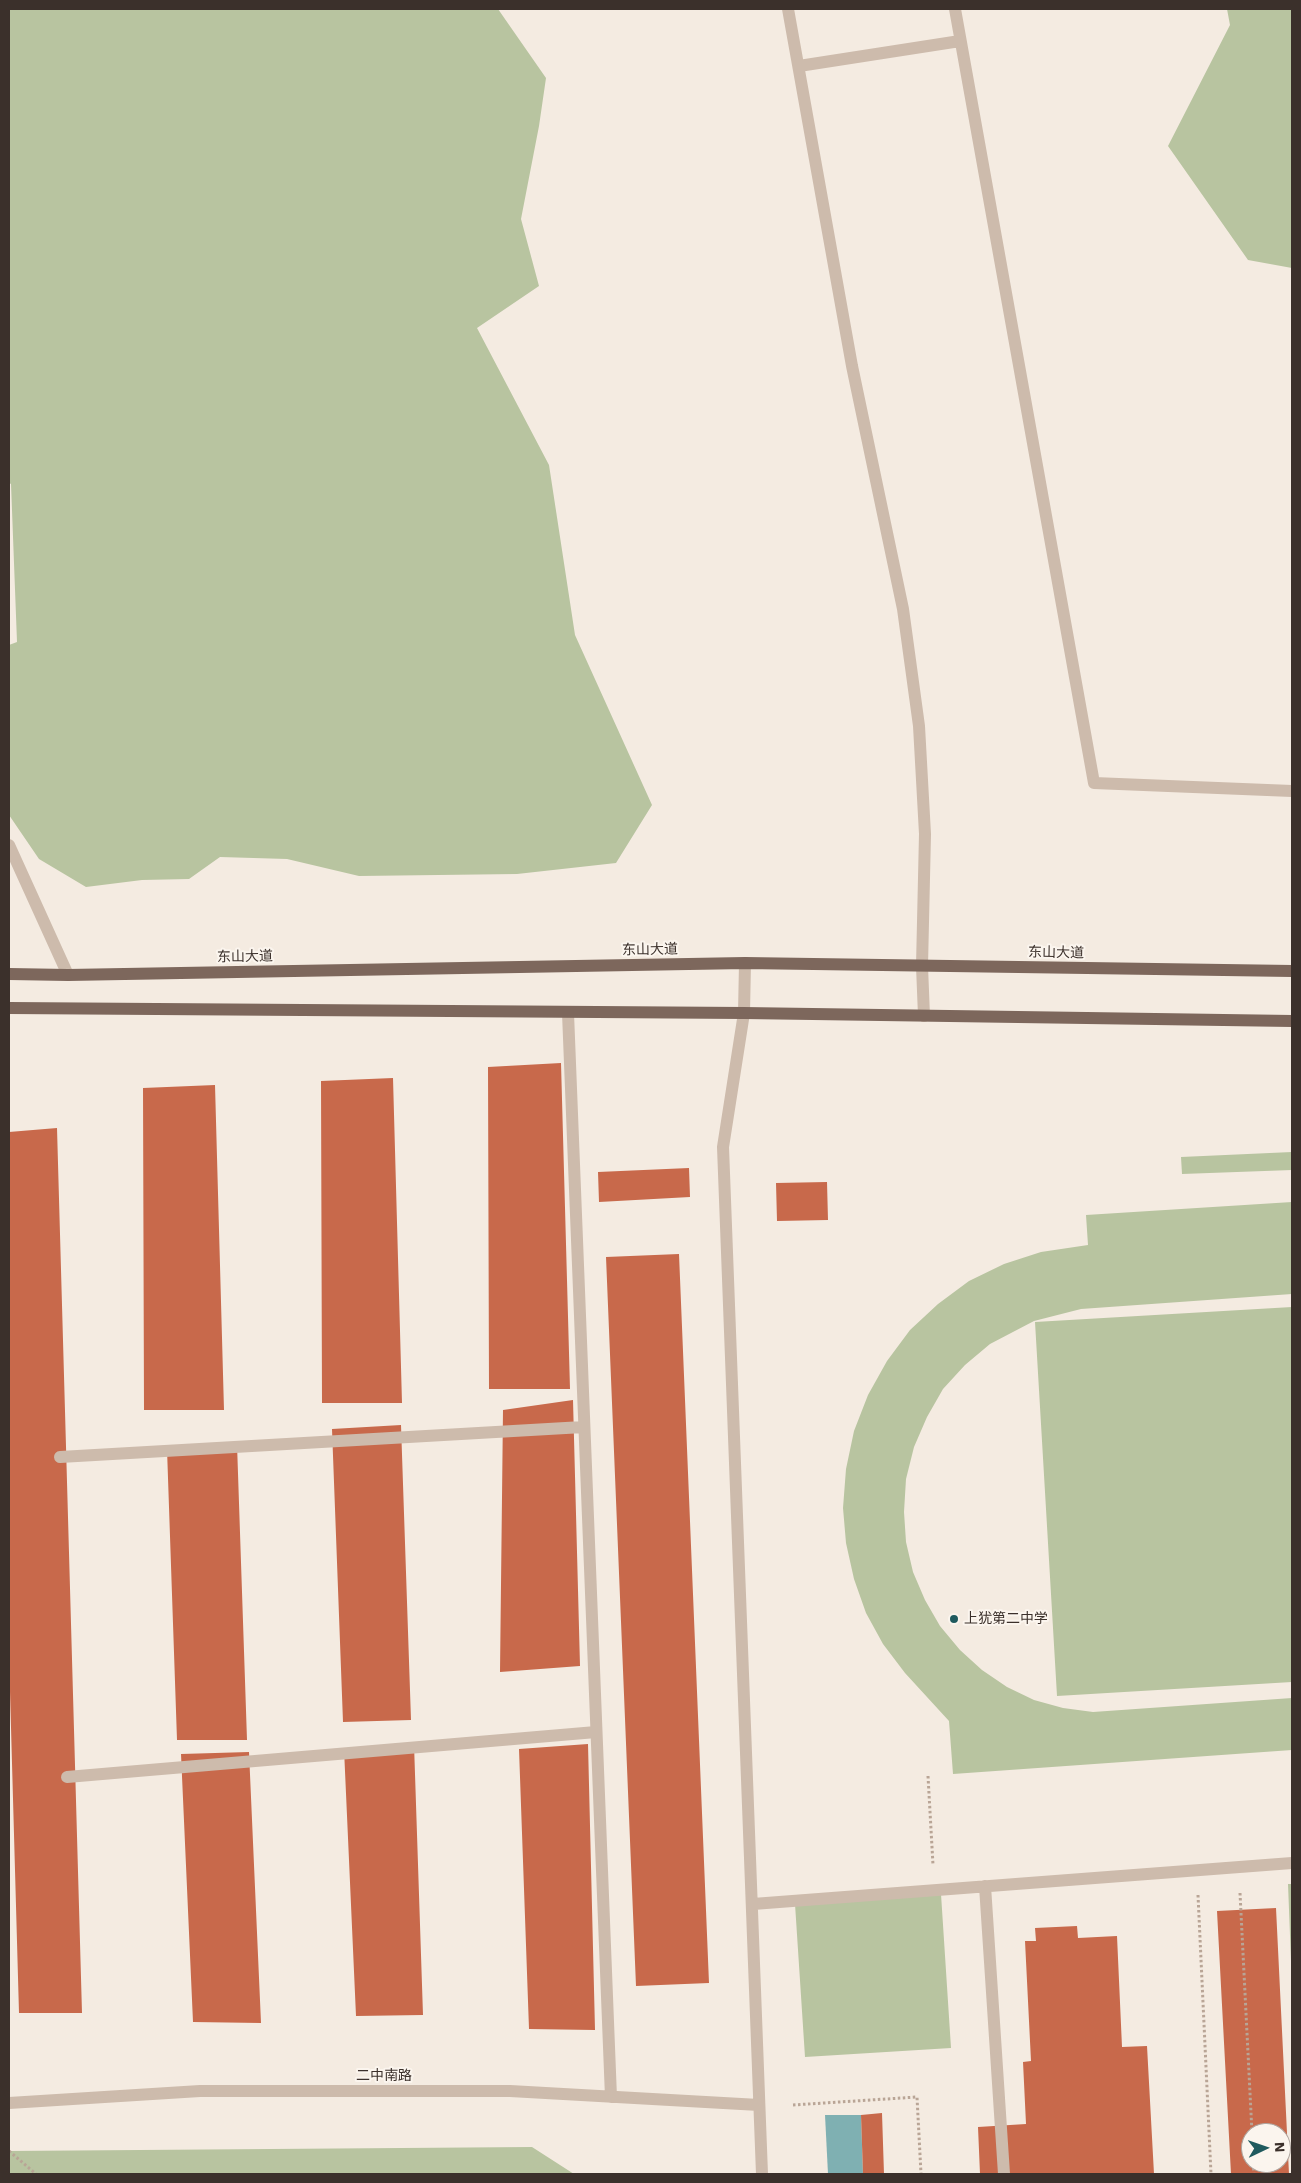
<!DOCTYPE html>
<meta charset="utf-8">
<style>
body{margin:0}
#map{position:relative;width:1301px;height:2183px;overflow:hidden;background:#f4ebe1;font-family:"Work Sans",sans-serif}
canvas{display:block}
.frame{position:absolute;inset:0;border:10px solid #3b302b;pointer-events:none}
.north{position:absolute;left:1241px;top:2123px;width:50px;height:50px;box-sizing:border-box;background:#fbf5ee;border:1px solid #aea6a0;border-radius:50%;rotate:87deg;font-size:14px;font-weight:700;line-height:20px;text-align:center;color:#3b302b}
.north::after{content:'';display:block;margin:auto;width:18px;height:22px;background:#1f5a5e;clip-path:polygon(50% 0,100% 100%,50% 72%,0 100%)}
</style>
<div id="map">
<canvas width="1301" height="2183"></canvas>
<div class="frame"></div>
<div class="north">N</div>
</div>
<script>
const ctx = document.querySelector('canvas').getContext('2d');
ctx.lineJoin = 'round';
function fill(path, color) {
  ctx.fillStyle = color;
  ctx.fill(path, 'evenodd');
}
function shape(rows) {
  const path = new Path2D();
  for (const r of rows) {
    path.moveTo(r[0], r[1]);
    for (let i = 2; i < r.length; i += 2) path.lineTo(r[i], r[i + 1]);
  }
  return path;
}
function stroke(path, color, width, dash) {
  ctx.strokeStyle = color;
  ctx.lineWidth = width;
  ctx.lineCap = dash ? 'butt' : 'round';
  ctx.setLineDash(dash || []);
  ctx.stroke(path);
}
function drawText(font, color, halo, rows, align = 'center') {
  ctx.font = font + ' "Work Sans","Noto Sans SC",sans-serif';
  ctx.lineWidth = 4;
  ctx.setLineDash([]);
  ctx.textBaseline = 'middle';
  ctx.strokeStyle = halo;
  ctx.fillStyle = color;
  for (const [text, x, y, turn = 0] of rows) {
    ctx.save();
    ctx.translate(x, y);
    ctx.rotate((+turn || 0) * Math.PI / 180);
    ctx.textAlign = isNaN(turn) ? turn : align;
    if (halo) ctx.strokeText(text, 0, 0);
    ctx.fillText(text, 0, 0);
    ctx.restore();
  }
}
fill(shape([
 [9,9,498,9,546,78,539,126,521,219,539,286,477,328,549,465,575,635,652,805,616,863,517,874,359,876,287,859,220,857,189,879,142,880,86,887,39,859,9,815,9,645,17,642,11,484,9,483],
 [1227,9,1292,9,1292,268,1248,260,1168,146,1230,25],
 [1292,1152,1292,1170,1182,1174,1181,1157],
 [1292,1202,1292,1294,1081,1309,1034,1321,990,1344,965,1365,943,1389,927,1417,914,1447,906,1479,904,1512,906,1542,913,1572,925,1600,940,1626,960,1650,982,1670,1007,1687,1034,1700,1063,1708,1093,1712,1292,1698,1292,1750,953,1774,949,1721,905,1673,883,1644,866,1613,854,1579,846,1543,843,1508,846,1469,854,1431,868,1395,887,1361,910,1330,938,1304,969,1281,1004,1264,1041,1252,1088,1245,1086,1215],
 [1292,1307,1292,1682,1057,1696,1035,1322],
 [1288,1884,1292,1884,1292,1961,1291,1961],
 [941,1894,951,2048,805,2057,795,1904],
 [532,2147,574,2174,9,2174,9,2151]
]), '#b8c4a0');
fill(shape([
 [825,2115,861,2115,863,2174,828,2174]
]), '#7fb0b2');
fill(shape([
 [561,1063,570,1389,489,1389,488,1067],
 [393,1078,402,1403,322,1403,321,1081],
 [215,1085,224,1410,144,1410,143,1088],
 [57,1128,82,2013,19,2013,9,1656,9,1132],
 [689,1168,690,1197,599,1202,598,1172],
 [827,1182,828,1220,777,1221,776,1183],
 [679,1254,709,1983,636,1986,606,1257],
 [573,1400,580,1666,500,1672,503,1410],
 [401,1425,411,1720,343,1722,332,1429],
 [237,1444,247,1740,177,1740,167,1449],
 [414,1744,423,2015,356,2016,344,1749],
 [588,1744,595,2030,529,2029,519,1749],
 [249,1752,261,2023,193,2022,181,1754],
 [1276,1908,1289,2174,1231,2174,1217,1911],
 [1251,2133,1281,2133,1281,2163,1251,2163],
 [1077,1926,1078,1938,1117,1936,1122,2047,1147,2046,1154,2174,980,2174,978,2127,1026,2124,1023,2062,1031,2061,1025,1941,1036,1941,1035,1928],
 [882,2113,884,2174,863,2174,861,2115]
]), '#c8694b');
stroke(shape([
 [928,1776,933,1865],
 [1240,1893,1252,2133],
 [1198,1895,1211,2174],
 [793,2105,917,2097,921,2174],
 [9,2151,36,2174],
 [1253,2163,1254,2174]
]), '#b9a596', 3, [2.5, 2.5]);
stroke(shape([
 [788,9,852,366,903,609,919,726,925,834,922,966,924,1016],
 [955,9,1094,783,1292,791],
 [799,66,960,41],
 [9,845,68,975],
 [745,963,744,1013,723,1147,762,2174],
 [568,1013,611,2097],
 [60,1457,583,1427],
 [67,1777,596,1732],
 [985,1886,1004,2174],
 [753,1904,1292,1863],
 [9,2103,200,2091,510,2091,759,2105]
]), '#cdbbac', 12);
stroke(shape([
 [9,974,68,975,745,963,1292,971],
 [9,1008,744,1013,1292,1021]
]), '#7d675c', 12);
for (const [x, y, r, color] of [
 [954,1619,5,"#1f5a5e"]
]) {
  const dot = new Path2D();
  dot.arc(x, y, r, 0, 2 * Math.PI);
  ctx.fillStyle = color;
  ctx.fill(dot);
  stroke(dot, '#fbf5ee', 2);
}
drawText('14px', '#3b302b', '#fbf5ee', [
 ["东山大道",650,950,-1],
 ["东山大道",1056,953,1],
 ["东山大道",245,957,-1],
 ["二中南路",384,2076]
]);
drawText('14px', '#3b302b', '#fbf5ee', [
 ["上犹第二中学",964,1619]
], 'left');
</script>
